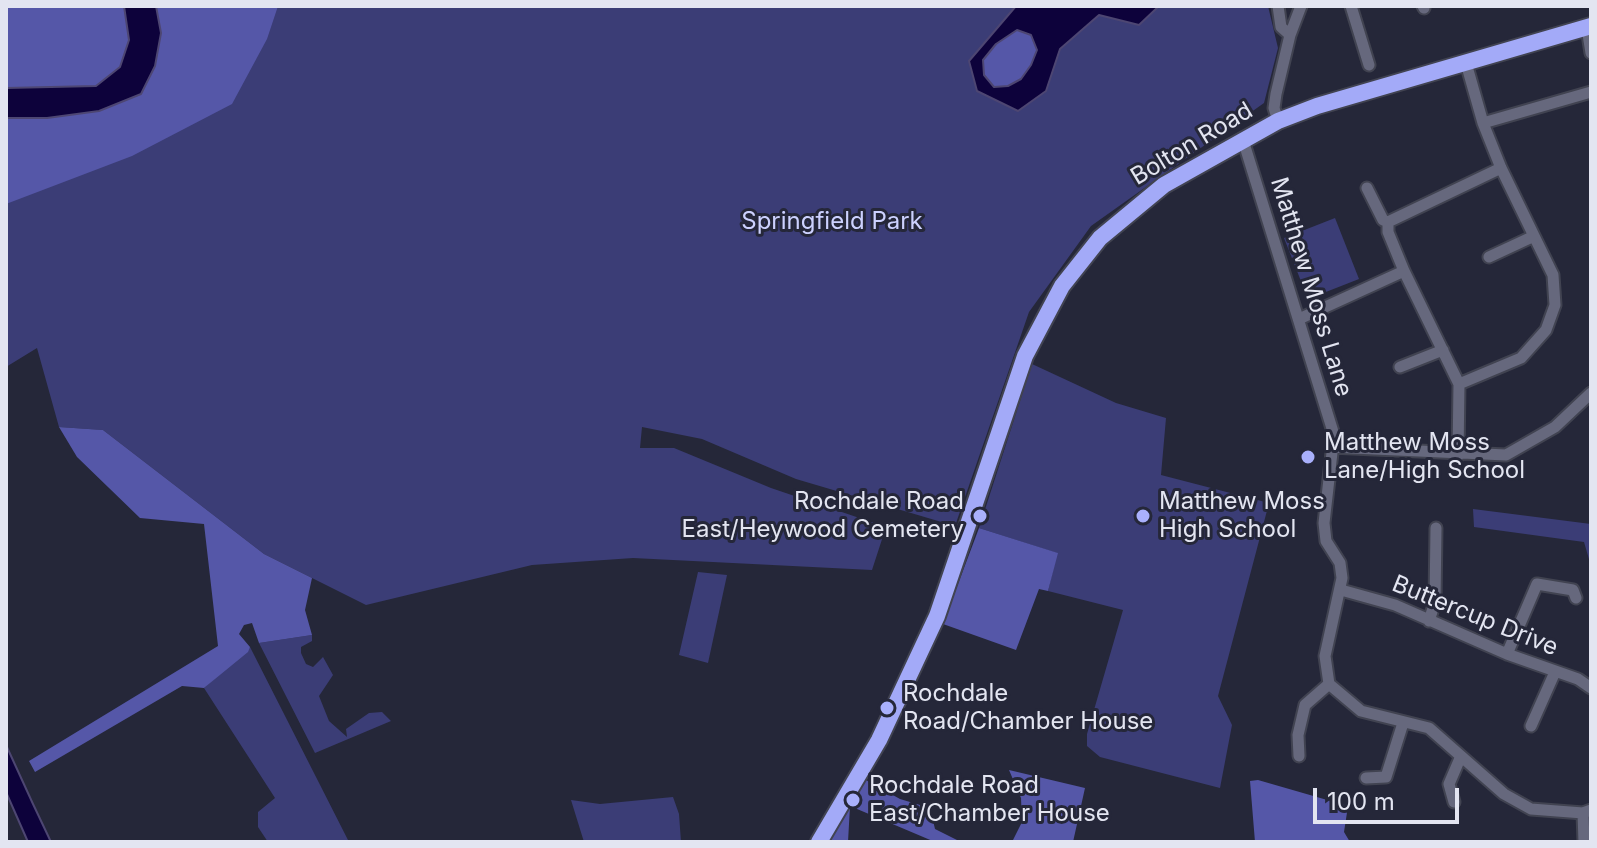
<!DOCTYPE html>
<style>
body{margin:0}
#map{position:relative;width:1597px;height:848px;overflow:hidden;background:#252739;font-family:Inter,sans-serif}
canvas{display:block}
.frame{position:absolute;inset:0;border:8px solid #e3e5f1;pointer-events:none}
.scale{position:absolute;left:1313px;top:788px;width:146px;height:36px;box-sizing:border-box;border:4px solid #e3e5f1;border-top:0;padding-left:10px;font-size:24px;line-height:28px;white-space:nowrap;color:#e3e5f1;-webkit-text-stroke:6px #252739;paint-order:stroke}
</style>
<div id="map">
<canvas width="1597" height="848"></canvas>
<div class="frame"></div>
<div class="scale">100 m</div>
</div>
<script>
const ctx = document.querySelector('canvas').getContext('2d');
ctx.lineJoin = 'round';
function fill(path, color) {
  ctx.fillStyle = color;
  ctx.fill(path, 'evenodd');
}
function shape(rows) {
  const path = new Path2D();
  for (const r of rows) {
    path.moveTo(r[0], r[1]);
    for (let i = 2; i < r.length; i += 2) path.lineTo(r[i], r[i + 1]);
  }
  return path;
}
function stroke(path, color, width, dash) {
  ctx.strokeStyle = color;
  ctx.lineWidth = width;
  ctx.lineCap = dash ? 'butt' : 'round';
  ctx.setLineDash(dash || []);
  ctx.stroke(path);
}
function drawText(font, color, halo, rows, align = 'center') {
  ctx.font = font + ' Inter,sans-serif';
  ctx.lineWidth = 6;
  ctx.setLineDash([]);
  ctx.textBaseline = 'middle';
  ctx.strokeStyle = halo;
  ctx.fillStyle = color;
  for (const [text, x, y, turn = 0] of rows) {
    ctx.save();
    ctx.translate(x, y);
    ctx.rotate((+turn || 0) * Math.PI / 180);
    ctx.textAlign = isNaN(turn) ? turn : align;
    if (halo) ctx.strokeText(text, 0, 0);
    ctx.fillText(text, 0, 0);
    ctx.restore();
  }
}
fill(shape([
 [156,6,1268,6,1278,48,1264,103,1091,226,1029,312,955,526,796,479,702,439,642,427,640,448,674,448,771,488,886,527,872,570,633,558,532,565,366,605,264,554,103,430,59,427,37,348,6,367,6,118,47,118,99,111,161,34],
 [1335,218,1359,279,1308,299,1284,238],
 [1032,364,1116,403,1166,418,1161,475,1269,503,1218,696,1232,725,1220,788,1100,757,1087,746,1087,734,1123,610,1048,591,1057,553,979,528],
 [1473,509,1591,524,1591,566,1584,542,1474,527],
 [698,572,727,575,708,663,679,655],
 [312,635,312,641,301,647,301,653,306,664,313,667,323,657,333,675,319,696,329,721,347,737,346,729,369,713,382,712,391,721,315,753,259,643],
 [250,647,349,842,268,842,258,827,258,812,275,798,204,688],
 [673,797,679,814,681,842,584,842,571,800,600,804]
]), '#3b3d76');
fill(shape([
 [6,6,124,6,129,40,120,67,96,86,6,88],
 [156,6,278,6,267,39,232,104,132,156,6,204,6,118,47,118,99,111,161,34],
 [1017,30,1031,35,1037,50,1031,65,1021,79,1008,87,994,87,984,75,983,60,996,44],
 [59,427,103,430,264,554,312,578,305,610,312,635,259,643,252,623,244,625,239,634,250,647,248,652,204,688,182,686,35,772,29,761,218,646,204,524,140,518,77,457],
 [979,528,1058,553,1048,591,1039,589,1016,650,943,624],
 [1009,770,1085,788,1073,842,1012,842,1022,822,1021,798],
 [866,780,900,799,930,808,935,829,961,842,935,842,850,806,848,842,826,842],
 [1258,780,1348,806,1344,832,1350,842,1255,842,1250,781]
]), '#5557a8');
const water = shape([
 [124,6,156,6,161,33,155,66,141,94,99,111,47,118,6,118,6,88,96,86,120,67,129,40,124,6],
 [1016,6,1159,6,1139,25,1099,15,1060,49,1046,91,1018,111,977,91,969,61,1016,6],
 [1017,30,1031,35,1037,50,1031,65,1021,79,1008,86,994,87,984,75,983,60,996,44,1017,30],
 [6,745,33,804,51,842,28,842,6,792,6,745]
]);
fill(water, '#0d023b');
stroke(water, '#4d4672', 2);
const minor = shape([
 [1278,6,1281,27,1290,35],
 [1351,6,1369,65],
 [1423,6,1424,8],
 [1587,28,1591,53],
 [1278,121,1274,108,1276,94,1290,35,1301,6],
 [1483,123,1591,92],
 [1243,140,1334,435,1324,523,1326,541,1340,563,1342,578,1325,656,1329,684,1361,711,1429,728,1504,794,1531,809,1583,813,1591,810],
 [1367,188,1383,220,1388,222,1388,232,1404,271,1459,384,1458,456],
 [1388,222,1501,168],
 [1489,257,1532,237],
 [1299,319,1404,271],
 [1400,367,1443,350],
 [1459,384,1521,358,1546,330,1555,305,1553,275,1501,168,1483,123,1466,63],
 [1331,447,1506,455,1555,427,1591,393],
 [1341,590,1395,605,1507,654,1578,679,1591,688],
 [1429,621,1435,602,1436,528],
 [1507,654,1537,584,1573,590,1576,598],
 [1531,726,1555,672],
 [1299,756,1298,735,1305,705,1329,684],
 [1366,778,1386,777,1403,723],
 [1454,802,1449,784,1461,756],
 [1583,813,1584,842]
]);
const highway = shape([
 [819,842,879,740,937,616,1025,356,1062,286,1100,238,1164,185,1278,121,1317,106,1591,26]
]);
stroke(minor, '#414351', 15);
stroke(highway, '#414351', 20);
stroke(minor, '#66687d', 11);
stroke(highway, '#a3aaf8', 16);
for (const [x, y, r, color] of [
 [1308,457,8,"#a9b0fc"],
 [980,516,8,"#a9b0fc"],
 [1143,516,8,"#a9b0fc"],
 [887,708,8,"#a9b0fc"],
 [853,800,8,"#a9b0fc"]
]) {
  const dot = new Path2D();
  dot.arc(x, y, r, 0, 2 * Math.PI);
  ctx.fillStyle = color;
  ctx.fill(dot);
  stroke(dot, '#252739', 3);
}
drawText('24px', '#e3e5f1', '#252739', [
 ["Bolton Road",1192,144,-31],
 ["Matthew Moss Lane",1311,287,73],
 ["Buttercup Drive",1475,616,22]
]);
drawText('24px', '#ccd1fe', '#252739', [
 ["Springfield Park",832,222]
]);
drawText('24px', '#e3e5f1', '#252739', [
 ["Matthew Moss",1324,443],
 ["Lane/High School",1324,471],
 ["Rochdale Road",964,502,"right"],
 ["East/Heywood Cemetery",964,530,"right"],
 ["Matthew Moss",1159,502],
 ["High School",1159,530],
 ["Rochdale",903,694],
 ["Road/Chamber House",903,722],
 ["Rochdale Road",869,786],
 ["East/Chamber House",869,814]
], 'left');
</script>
